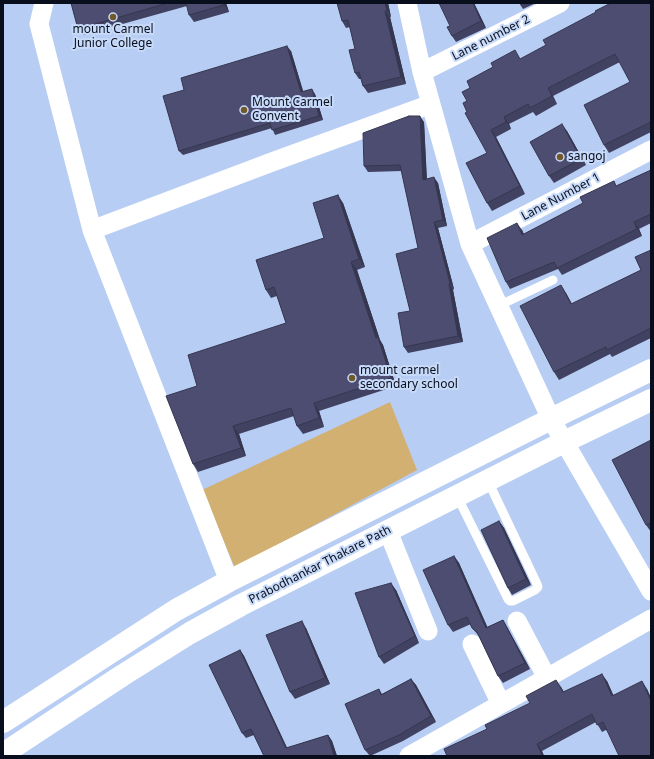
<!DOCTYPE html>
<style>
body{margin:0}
#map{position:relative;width:654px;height:759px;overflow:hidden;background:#b7cdf4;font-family:"Noto Sans",sans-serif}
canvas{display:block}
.frame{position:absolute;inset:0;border:4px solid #080e1b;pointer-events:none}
</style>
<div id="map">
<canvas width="654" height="759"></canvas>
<div class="frame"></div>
</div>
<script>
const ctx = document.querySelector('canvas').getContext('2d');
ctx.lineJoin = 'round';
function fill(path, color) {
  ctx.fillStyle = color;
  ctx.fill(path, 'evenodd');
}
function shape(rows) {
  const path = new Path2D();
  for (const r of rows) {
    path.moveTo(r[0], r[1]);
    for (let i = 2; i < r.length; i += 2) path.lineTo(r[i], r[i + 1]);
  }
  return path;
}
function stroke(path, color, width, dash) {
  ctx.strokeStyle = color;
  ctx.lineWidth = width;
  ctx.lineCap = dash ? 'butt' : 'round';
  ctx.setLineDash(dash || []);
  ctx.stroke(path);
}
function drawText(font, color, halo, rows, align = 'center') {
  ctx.font = font + ' "Noto Sans",sans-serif';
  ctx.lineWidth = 4;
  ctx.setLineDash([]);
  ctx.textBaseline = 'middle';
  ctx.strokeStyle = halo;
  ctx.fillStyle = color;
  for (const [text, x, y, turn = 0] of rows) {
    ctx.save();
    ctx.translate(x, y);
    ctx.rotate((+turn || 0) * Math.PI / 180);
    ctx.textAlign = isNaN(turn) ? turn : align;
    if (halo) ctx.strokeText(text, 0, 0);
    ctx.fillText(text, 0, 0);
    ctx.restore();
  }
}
fill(shape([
 [390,402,417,470,235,568,202,490]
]), '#d1b072');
stroke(shape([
 [498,306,553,280],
 [457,496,508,599,510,601,513,601,535,590,538,587,537,584,488,481]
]), '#fff', 9);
stroke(shape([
 [44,3,39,24,92,230,229,581],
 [407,3,422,72,470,244,551,419,651,591],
 [422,72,560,3],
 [92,230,272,162,431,104],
 [470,244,651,150],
 [388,531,428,631],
 [517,621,547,678],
 [472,644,501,704],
 [409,756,651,619]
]), '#fff', 19);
stroke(shape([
 [3,722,176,610,229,581,551,419,651,370],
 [3,754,123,675,190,633,241,605,564,442,651,400]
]), '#fff', 22);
fill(shape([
 [71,3,226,3,229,12,194,22,189,15,187,6,83,35,78,29],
 [337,3,388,3,391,17,390,17,406,84,368,93,363,86,361,79,359,79,355,73,355,49,350,27,346,28,342,21],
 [474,3,486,28,456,42,452,36,450,26],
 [519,3,536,3,523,9],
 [651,3,651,132,609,153,604,145,630,82,620,62,553,96,557,104,536,116,533,112,509,124,511,129,496,137,525,194,492,211,487,203,487,153,467,112,467,101,470,88],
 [291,51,303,92,315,94,323,120,275,135,272,128,183,155,179,151,184,90],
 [424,122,427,179,438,183,447,226,438,228,454,289,453,290,463,342,408,353,404,347,410,311,418,248,402,171,368,172,364,166],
 [567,131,586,165,554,183,549,176],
 [651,170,651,223,639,229,642,236,562,275,558,269,510,289,506,282,522,230,524,234,617,186],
 [343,203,365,267,357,270,380,340,383,345,396,386,319,411,324,427,303,434,297,426,294,416,239,434,246,456,198,472,193,464,197,386,286,323,277,296,271,298,266,290,324,238],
 [651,250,651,338,612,357,610,354,559,380,554,372,566,293,572,304,641,270],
 [651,440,651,532,646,525],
 [499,521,504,528,531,585,512,595,508,588],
 [454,556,459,563,487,627,503,620,507,627,530,669,503,683,498,676,479,636,472,628,471,624,453,632,448,625],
 [396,590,419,643,384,664,379,657],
 [306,628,330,684,295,699,290,692],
 [240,650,244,656,287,748,328,735,332,741,337,756,264,756,254,735,246,738,242,733],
 [411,679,416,685,436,722,403,741,370,756,365,750,379,689,382,694],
 [607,681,613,695,647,689,651,698,651,756,606,730,602,732,596,722,542,751,544,756,447,756,487,729,530,703,561,687,564,692]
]), '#414261');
fill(shape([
 [223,3,226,3,229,12,224,5],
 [385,3,388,3,391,17,387,10],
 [473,3,474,3,486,28,481,21],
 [385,11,390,17,406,84,401,77],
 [287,46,291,51,305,97,301,92],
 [548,88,553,96,557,104,552,96],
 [312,89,315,94,323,120,319,116],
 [420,116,424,122,427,186,423,180],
 [504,117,509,124,511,129,506,122],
 [562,124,567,131,586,165,581,159],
 [491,130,496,137,525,194,520,186],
 [434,177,438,183,447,226,443,220],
 [338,195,343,203,365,267,359,259],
 [434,222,438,228,454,289,450,283],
 [634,222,639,229,642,236,637,229],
 [517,223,522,230,527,242,522,235],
 [351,262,357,270,380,340,383,345,396,386,391,378,376,338],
 [449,284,453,290,463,342,458,336],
 [561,285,566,293,576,312,571,304],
 [314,403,319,411,324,427,319,418],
 [233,426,239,434,246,456,241,448],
 [499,521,504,528,531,585,526,579],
 [454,556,459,563,491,635,486,628],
 [391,583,396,590,419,643,415,636],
 [503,620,507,627,530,669,525,663],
 [302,621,306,628,330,684,325,678],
 [240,650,244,656,290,754,286,748],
 [602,674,607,681,617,703,612,696],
 [411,679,416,685,436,722,431,716],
 [556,680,561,687,568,700,563,692],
 [642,681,647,689,651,698,651,701],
 [328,735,332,741,337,756,334,756],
 [537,744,542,751,544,756,543,756,542,755]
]), '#35364f');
const building = shape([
 [71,3,168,3,78,29,71,3],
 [186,3,223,3,224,5,189,15,186,3],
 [337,3,385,3,387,10,385,11,401,77,363,86,359,72,355,73,349,50,355,49,348,20,342,21,337,3],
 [439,3,473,3,481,21,452,36,447,27,450,26,439,3],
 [611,3,651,3,651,122,604,145,584,105,630,82,615,54,548,88,552,96,530,108,528,104,504,117,506,122,491,130,520,186,487,203,466,163,487,153,465,113,467,112,463,103,467,101,462,92,470,88,467,81,493,67,491,63,515,50,520,59,546,45,543,40,596,12,595,11,611,3],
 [287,46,301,92,312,89,319,116,272,130,270,123,179,151,163,96,184,90,181,78,287,46],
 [409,116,420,116,423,180,434,177,443,220,434,222,450,283,449,284,458,336,404,347,398,313,410,311,396,254,418,248,400,165,364,166,363,133,409,116],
 [562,124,581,159,549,176,530,142,562,124],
 [651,170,651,214,634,222,637,229,557,268,554,262,506,282,487,238,517,223,522,235,583,203,580,197,614,181,616,186,651,170],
 [338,195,359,259,351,262,376,338,378,337,391,378,314,403,319,418,297,426,291,408,233,426,241,448,193,464,166,396,197,386,188,355,286,323,274,287,266,290,256,260,324,238,313,203,338,195],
 [651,250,651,328,607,350,606,347,554,372,520,306,561,285,571,304,641,270,635,257,651,250],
 [651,440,651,523,646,525,612,460,651,440],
 [499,521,526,579,508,588,481,530,499,521],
 [454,556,486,628,503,620,525,663,498,676,477,632,472,628,467,617,448,625,423,570,454,556],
 [391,583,415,636,379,657,355,593,391,583],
 [302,621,325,678,290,692,266,635,302,621],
 [240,650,286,748,328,735,334,756,264,756,251,729,242,733,209,665,240,650],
 [602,674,612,696,642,681,651,701,651,756,619,756,603,722,597,725,592,714,537,744,542,755,540,756,447,756,444,749,487,729,485,725,530,703,526,696,556,680,563,692,602,674],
 [411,679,431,716,399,735,365,750,345,704,379,689,381,695,411,679]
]);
fill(building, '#4c4d71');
stroke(building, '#35364f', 1);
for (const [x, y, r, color] of [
 [113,17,4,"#71592a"],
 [244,110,4,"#71592a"],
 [560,157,4,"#71592a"],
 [352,378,4,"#71592a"]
]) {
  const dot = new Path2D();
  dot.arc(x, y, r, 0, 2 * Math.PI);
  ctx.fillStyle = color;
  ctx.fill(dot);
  stroke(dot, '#c8daf9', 1.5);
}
drawText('12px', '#080e1b', '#c8daf9', [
 ["mount Carmel",113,30,"center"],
 ["Junior College",113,44,"center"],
 ["Mount Carmel",252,103],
 ["Convent",252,117],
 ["sangoj",568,157],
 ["mount carmel",360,371],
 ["secondary school",360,385]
], 'left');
drawText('12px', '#080e1b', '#c8daf9', [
 ["Lane number 2",491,38,-27],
 ["Lane Number 1",561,197,-28],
 ["Prabodhankar Thakare Path",320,565,-27]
]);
</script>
